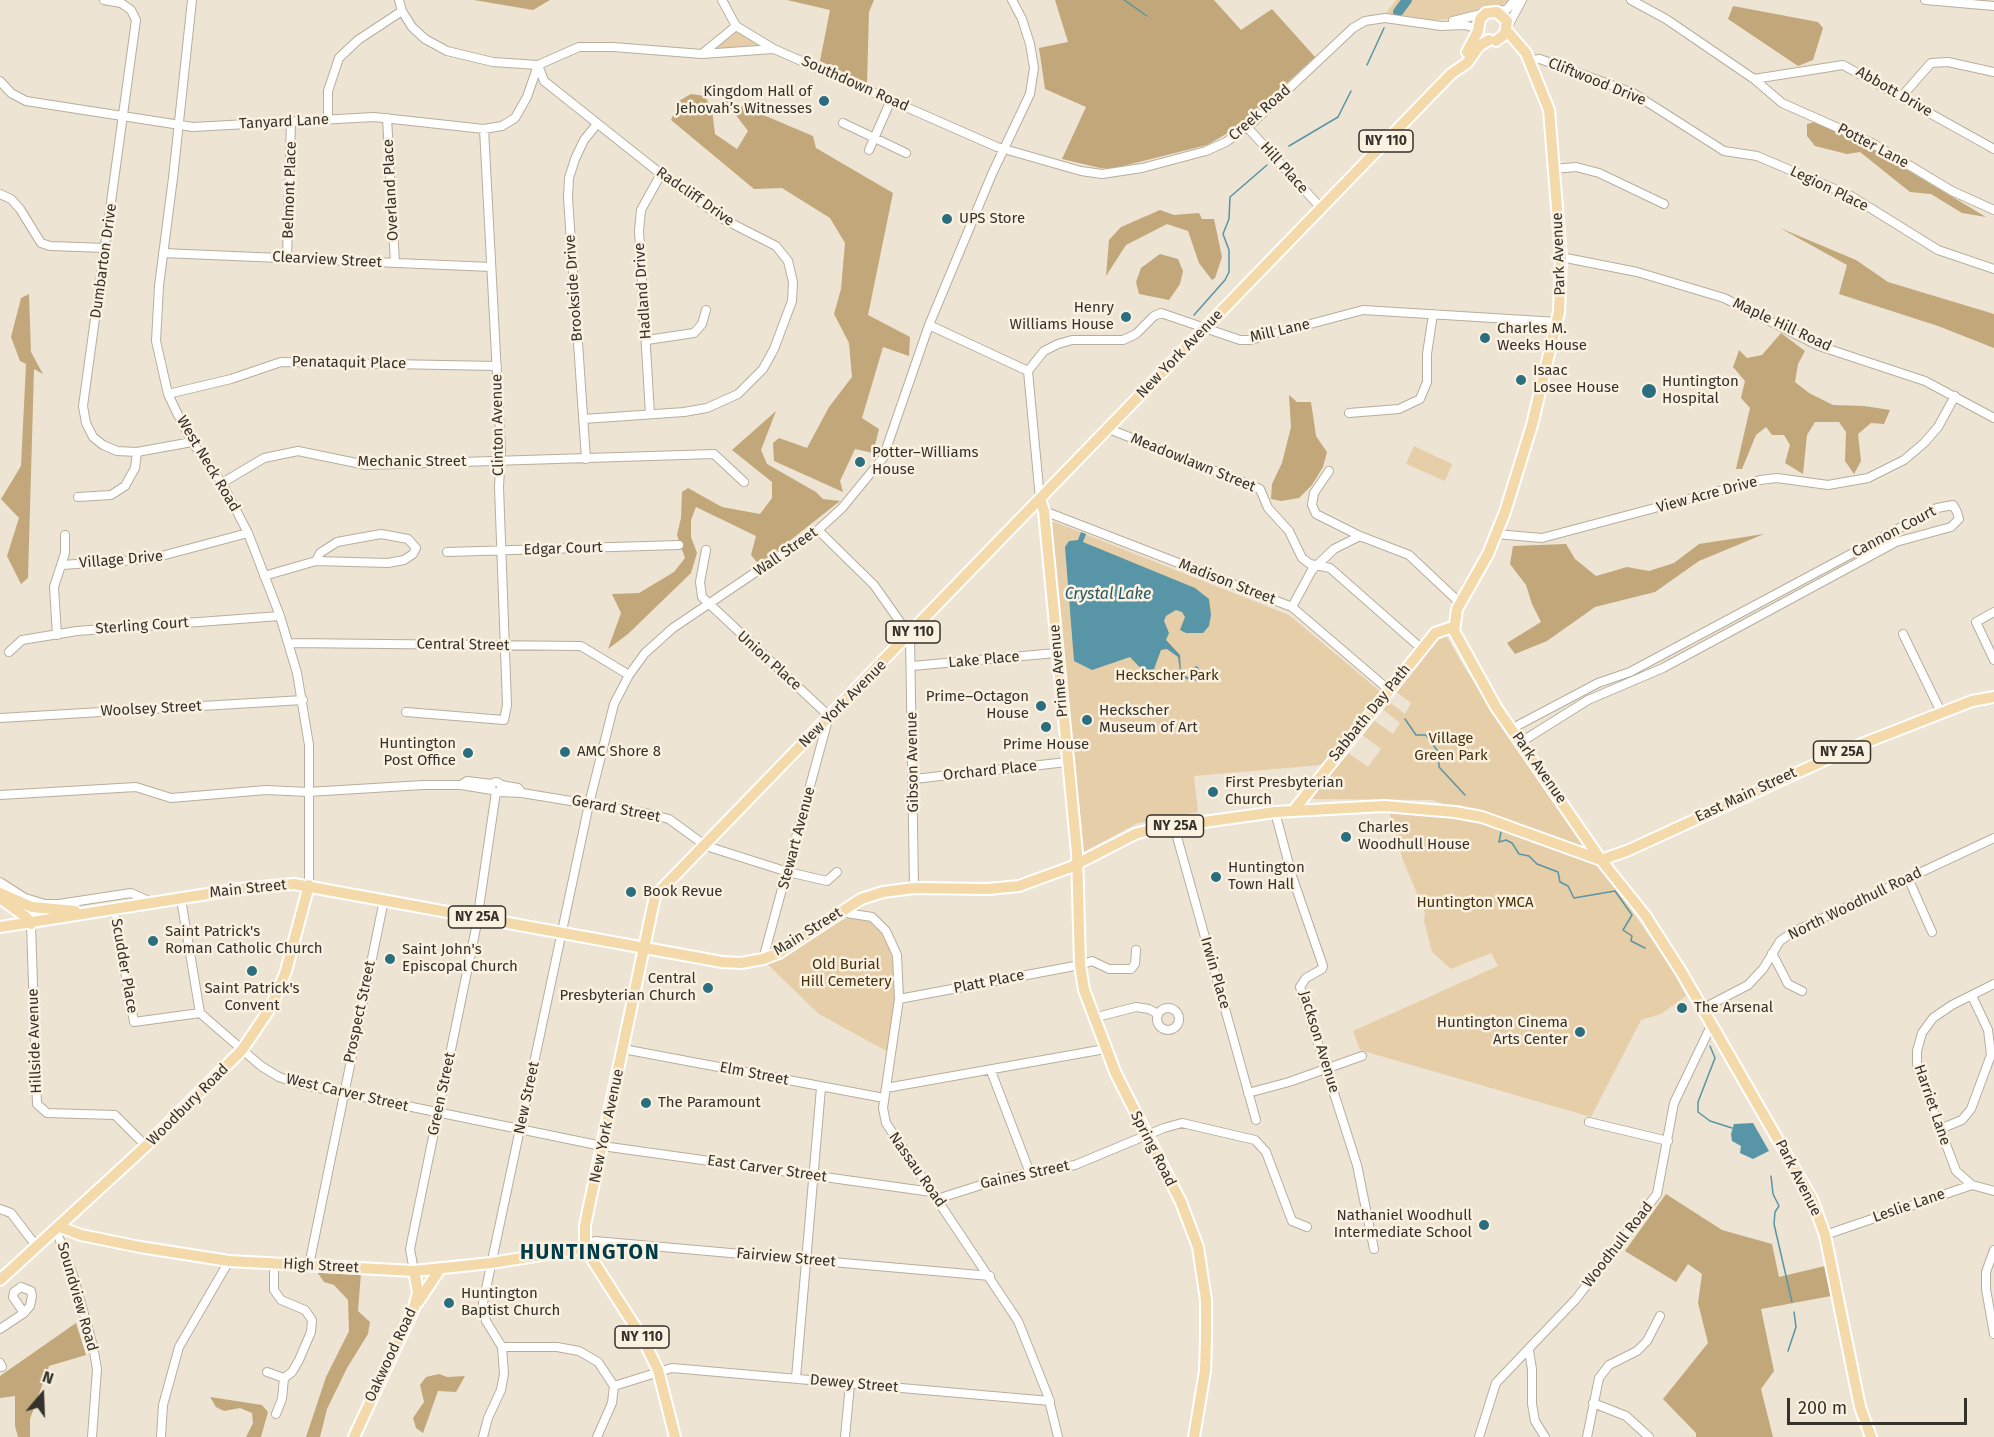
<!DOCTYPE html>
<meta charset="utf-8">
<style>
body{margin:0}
#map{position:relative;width:1994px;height:1437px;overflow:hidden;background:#ede4d4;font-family:"Fira Sans",sans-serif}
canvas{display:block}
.north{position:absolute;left:12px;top:1365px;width:60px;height:60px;-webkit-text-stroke:4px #fbf1e1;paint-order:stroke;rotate:19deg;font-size:16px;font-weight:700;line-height:24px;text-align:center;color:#35312b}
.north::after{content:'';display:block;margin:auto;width:21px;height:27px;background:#35312b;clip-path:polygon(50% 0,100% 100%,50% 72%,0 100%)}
.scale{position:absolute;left:1787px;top:1398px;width:180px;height:27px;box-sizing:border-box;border:3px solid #35312b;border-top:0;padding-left:8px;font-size:18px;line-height:21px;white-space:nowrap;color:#35312b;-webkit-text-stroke:4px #fbf1e1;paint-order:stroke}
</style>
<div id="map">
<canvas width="1994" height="1437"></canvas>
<div class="north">N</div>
<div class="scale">200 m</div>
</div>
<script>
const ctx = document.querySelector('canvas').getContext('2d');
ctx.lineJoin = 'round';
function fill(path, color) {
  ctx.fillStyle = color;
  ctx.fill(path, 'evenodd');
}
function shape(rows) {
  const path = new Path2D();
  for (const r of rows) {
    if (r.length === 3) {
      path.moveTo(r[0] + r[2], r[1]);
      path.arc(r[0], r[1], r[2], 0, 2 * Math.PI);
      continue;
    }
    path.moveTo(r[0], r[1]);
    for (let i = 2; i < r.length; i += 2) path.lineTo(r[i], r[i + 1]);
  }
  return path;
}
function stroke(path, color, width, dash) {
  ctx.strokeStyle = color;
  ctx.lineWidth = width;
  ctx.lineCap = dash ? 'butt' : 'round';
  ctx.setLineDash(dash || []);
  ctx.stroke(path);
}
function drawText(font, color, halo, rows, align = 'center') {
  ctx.font = font + ' "Fira Sans",sans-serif';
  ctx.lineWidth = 5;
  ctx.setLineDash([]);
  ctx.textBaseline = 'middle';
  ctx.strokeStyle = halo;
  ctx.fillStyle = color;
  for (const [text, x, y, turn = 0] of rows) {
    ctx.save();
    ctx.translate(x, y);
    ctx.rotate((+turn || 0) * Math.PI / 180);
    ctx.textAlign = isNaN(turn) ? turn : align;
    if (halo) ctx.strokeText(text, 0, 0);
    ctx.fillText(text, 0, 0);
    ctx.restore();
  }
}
fill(shape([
 [1396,0,1509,0,1500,7,1450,19,1432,20,1386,13],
 [737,29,755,42,768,48,709,53],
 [1414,446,1452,464,1445,481,1406,464],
 [1052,521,1289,615,1382,693,1321,765,1194,776,1198,812,1138,823,1080,854],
 [1443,630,1466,670,1672,969,1686,996,1661,1014,1641,1020,1591,1117,1360,1050,1353,1031,1498,966,1491,953,1451,969,1432,952,1424,921,1425,913,1403,860,1389,811,1457,818,1452,807,1432,800,1314,799,1312,797,1347,752,1368,767,1381,749,1361,734,1372,719,1393,734,1400,723,1381,708,1387,700,1405,714,1411,703,1394,690],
 [856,917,867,920,881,932,888,942,894,966,896,1003,890,1053,819,1014,765,962,780,959,841,920]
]), '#e6cfa8');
fill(shape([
 [474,0,550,0,533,10],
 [787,0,874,0,869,12,867,83,820,61,830,10],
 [1055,0,1214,0,1241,30,1272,9,1315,57,1240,126,1207,145,1111,169,1100,168,1062,159,1086,107,1045,89,1039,48,1068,42],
 [1733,6,1818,22,1823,28,1813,60,1798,66,1728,19],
 [691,94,705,96,712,110,715,134,737,149,748,131,723,98,813,136,816,148,893,193,868,315,910,337,909,356,883,347,862,418,879,429,873,453,855,449,840,481,843,492,774,461,773,443,779,438,807,448,829,407,852,377,849,343,834,314,841,289,845,243,830,218,782,188,754,189,671,120,679,101],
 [1815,122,1857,140,1986,217,1962,213,1931,194,1910,192,1860,152,1847,154,1815,146,1807,136,1807,124],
 [1160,210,1174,215,1199,213,1202,219,1214,219,1222,257,1215,278,1212,280,1199,263,1188,231,1167,224,1126,245,1106,276,1109,240,1121,227],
 [1780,228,1856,260,1888,282,1994,314,1994,348,1938,326,1839,294,1847,265],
 [1160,254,1178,259,1183,271,1180,284,1169,300,1139,294,1136,282,1141,268],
 [29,294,31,352,43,374,34,369,28,578,21,584,7,556,19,518,1,499,21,466,26,364,20,361,11,337,21,298],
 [1781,333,1805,351,1798,364,1795,382,1809,393,1833,405,1864,406,1890,410,1884,424,1871,423,1858,434,1861,461,1854,474,1845,461,1846,432,1839,422,1815,422,1807,435,1803,474,1785,463,1790,445,1784,435,1772,435,1766,427,1756,435,1742,469,1736,469,1750,408,1741,398,1745,381,1733,367,1736,359,1739,350,1747,358,1762,355],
 [1289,395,1297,402,1311,402,1316,436,1327,452,1323,467,1312,485,1299,498,1281,501,1271,499,1272,484,1282,463,1291,427],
 [776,411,761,450,767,464,816,492,823,499,840,501,759,565,751,555,756,536,696,507,691,520,691,537,697,553,691,573,628,634,608,649,621,613,612,594,639,593,674,572,685,558,677,535,681,518,682,492,688,488,722,507,760,514,772,498,772,482,732,450],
 [1764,534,1699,561,1655,592,1595,607,1547,641,1515,654,1507,643,1541,622,1532,604,1526,585,1510,564,1513,546,1566,544,1575,559,1596,576,1627,567,1649,571,1674,563,1699,544],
 [1666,1194,1722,1230,1772,1244,1779,1277,1825,1266,1831,1296,1761,1309,1774,1371,1761,1389,1773,1437,1696,1437,1696,1433,1663,1399,1708,1343,1698,1303,1702,1274,1688,1264,1676,1282,1625,1251],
 [324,1270,361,1273,358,1311,370,1322,368,1334,347,1368,327,1409,320,1437,306,1437,326,1377,349,1331,348,1300,334,1285,324,1282,317,1272],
 [76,1323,86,1355,49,1366,30,1419,30,1437,18,1437,15,1426,15,1396,0,1398,0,1376],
 [439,1374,447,1377,465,1376,456,1392,438,1391,423,1433,416,1428,413,1418,424,1402,420,1385,426,1377],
 [210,1397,262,1405,268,1412,261,1437,246,1437,253,1423,252,1413,240,1408,224,1411,216,1407]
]), '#c1a779');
fill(shape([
 [1081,532,1086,534,1083,542,1195,588,1209,599,1211,615,1209,626,1203,633,1186,633,1180,630,1185,617,1182,612,1176,610,1166,616,1164,621,1169,633,1166,640,1180,655,1181,671,1187,677,1192,676,1192,668,1197,666,1201,672,1201,677,1196,681,1186,679,1180,671,1178,657,1167,649,1161,650,1153,672,1146,674,1130,657,1092,670,1074,661,1065,547,1069,541,1078,540],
 [1753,1123,1769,1151,1753,1159,1740,1153,1741,1146,1732,1141,1731,1134,1734,1124]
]), '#5895a6');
stroke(shape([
 [1124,0,1147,16],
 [1367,65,1384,28],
 [1289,146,1338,117,1351,91],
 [1194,315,1225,280,1229,272,1229,250,1223,234,1229,219,1230,197,1267,165],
 [1405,719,1416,735,1426,735,1439,753,1439,767,1465,795],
 [1501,832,1499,842,1506,840,1512,843,1519,854,1529,856,1537,864,1558,872,1560,882,1568,886,1574,898,1615,891,1632,915,1623,930,1632,936,1631,941,1645,948],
 [1710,1046,1715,1058,1698,1102,1698,1112,1710,1121,1732,1128],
 [1771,1176,1773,1194,1779,1206,1775,1212,1774,1224,1792,1302],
 [1788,1351,1796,1327,1794,1312]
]), '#5895a6', 1.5);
stroke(shape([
 [1398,12,1407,0]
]), '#5895a6', 10);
const minor = shape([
 [104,0,121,3,131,10,136,20,83,406,86,423,93,437,103,445,117,451,137,452,192,442],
 [192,0,173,178,159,286,156,341,168,394,179,417,192,442,222,483,248,533,280,616,297,673,309,745,309,885],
 [399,0,402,11,412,27,425,39,447,51,493,62,538,65,579,47,613,47,702,54,773,49],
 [722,0,736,26,774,49,997,147,1081,171,1102,174,1142,168,1206,151,1226,142,1251,124,1353,28,1365,21,1385,18,1441,26,1465,25,1478,29],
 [1631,0,1666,19,1754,79,1843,65,1994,149],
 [1925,0,1994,6],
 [1497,12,1507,9,1515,0],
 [1453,21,1485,13],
 [1508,26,1522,0],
 [703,53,736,26],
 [1529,60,1540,59,1633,93,1724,151,1757,156,1851,196,1938,250,1994,269],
 [538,65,544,81,661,174,723,219,776,246,788,261,793,282,792,301,774,349,763,369,738,394,707,408,684,412,584,419],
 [1754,79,1782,103,1872,143,1952,191,1994,210],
 [0,81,11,93,26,101,193,127,374,117,484,129,502,126,515,118,527,97,538,65],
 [1902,96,1931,63,1948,62,1994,72],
 [387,118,395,263],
 [328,119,328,91,339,58,358,40,402,11],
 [843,123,906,153],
 [1247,127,1321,208],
 [869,150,891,100],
 [1554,169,1576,167,1599,173,1664,204],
 [0,194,11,199,20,209,41,243,50,246,106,248],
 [163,253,491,267],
 [1561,257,1637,272,1724,298,1819,346,1925,381,1994,418],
 [287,258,291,122],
 [929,325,1028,371],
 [647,340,694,333,702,324,706,310],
 [1028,371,1044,351,1058,344,1072,340,1123,340,1136,334,1154,316,1161,313,1240,340,1250,340,1363,310,1558,322],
 [1028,371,1040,499],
 [168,394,231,379,281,362,497,366],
 [1349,413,1399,409,1420,399,1427,382,1427,354,1433,314],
 [650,414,639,231,641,210,661,174],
 [1109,429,1260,489,1268,508,1289,531,1302,558,1310,564,1330,568,1422,649],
 [586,459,568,198,569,178,575,159,584,140,597,124],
 [1329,471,1314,493,1312,505,1316,514,1360,536,1409,555,1460,603],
 [222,483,264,458,298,451,366,465,714,454,744,482],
 [78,497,111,495,125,486,135,468,137,452],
 [1044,511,1292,607,1389,690],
 [818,530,874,585,910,636,914,888],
 [381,534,408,539,416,548,413,554,404,560,388,563,316,561,320,553,337,542,381,534],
 [1496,534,1542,538,1760,480,1777,478,1828,485,1868,478,1904,460,1924,443,1938,427,1955,396],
 [706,550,700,582,702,597,829,716,763,959],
 [447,552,679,545],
 [62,565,150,559,248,533],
 [264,576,316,561],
 [1292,607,1312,570,1334,549,1360,536],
 [1994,612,1976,622,1994,660],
 [1903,634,1941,712],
 [57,635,54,587,65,553,65,535],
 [289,643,581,646,629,675],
 [9,652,22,640,77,631,280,616],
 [912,666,1056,653],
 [406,712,504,720,507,705,499,487,501,450,484,129],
 [0,718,303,700],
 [1511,729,1598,683,1630,672,1937,508,1953,505,1957,512,1959,519,1951,527,1896,542,1663,668,1588,700,1521,742],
 [914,779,1067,762],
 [496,787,5],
 [461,785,467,781,492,784],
 [501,785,518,788,522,793],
 [499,792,522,793,650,814,669,819,706,846,788,872,827,881,837,872],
 [0,795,136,787,171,798,266,790,308,792,423,785,461,785,492,790],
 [1275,812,1292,876,1323,966,1322,969,1306,978,1300,987,1357,1165,1374,1249],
 [1174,826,1256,1120],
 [1908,878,1932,932],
 [0,882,25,898,45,904,59,904,131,893,151,902],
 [181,899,200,1013],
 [114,909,134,1022,200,1013],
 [840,912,872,917,886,931,897,955,899,999,883,1108,886,1123,1018,1321,1048,1396,1058,1437],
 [31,924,37,1104,47,1113,115,1115,146,1146],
 [1772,953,1788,984,1802,991],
 [899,999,1080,965,1092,961,1109,969,1131,969,1135,964,1136,950],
 [1168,1019,11],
 [1702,1009,1748,985,1763,969,1780,941,1793,932,1994,838],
 [200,1013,261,1066,279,1077,300,1084,602,1146,932,1192],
 [1093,1018,1136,1007,1149,1009,1158,1014],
 [623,1049,884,1098],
 [991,1071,1030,1173],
 [886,1088,1105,1049],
 [1248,1093,1289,1082,1362,1056],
 [1589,1122,1668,1141],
 [1940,1129,1962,1120,1971,1109,1991,1055,1988,1030,1972,996],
 [1972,1185,1956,1171,1917,1067,1917,1051,1922,1033,1933,1018,1952,1005,1994,984],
 [937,1199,1003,1178,1075,1165,1164,1128,1182,1123,1255,1140,1266,1152,1292,1221,1307,1227],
 [0,1209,11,1213,37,1247],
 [56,1230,73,1275,93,1346,97,1369,92,1437],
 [1825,1235,1972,1185,1994,1191],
 [585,1248,595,1241,990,1276],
 [1994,1250,1986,1272,1986,1289,1994,1334],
 [274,1264,274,1290,281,1300,305,1310,312,1320,311,1332,299,1360,292,1372,284,1378],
 [309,1265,384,900],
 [414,1271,410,1249,476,928,496,792],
 [21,1287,31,1291,32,1296,30,1306,24,1313,13,1297,14,1292,21,1287],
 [0,1329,24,1313],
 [502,1347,557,1347,579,1351,598,1362,614,1386,612,1403,597,1437],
 [1529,1351,1532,1369,1532,1404,1535,1421,1545,1437],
 [0,1363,2,1367],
 [267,1372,284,1378],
 [796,1378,821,1088],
 [614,1386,672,1368,1050,1401],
 [1593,1403,1626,1416,1649,1437],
 [276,1414,282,1399,284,1378],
 [161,1437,163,1405,179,1347,229,1261],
 [483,1437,488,1418,501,1390,504,1374,502,1347,486,1321,483,1303,589,804,614,704,629,675,645,653,673,628,818,530,842,508,883,458,929,325,992,174,1030,94,1034,68,1030,44,1022,19,1012,0],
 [845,1437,850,1384],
 [1479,1437,1496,1383,1576,1299,1657,1194,1674,1103,1711,1026],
 [1587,1437,1599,1378,1609,1365,1637,1351,1647,1341,1660,1316]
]);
const major = shape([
 [1507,31,1526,53,1549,110,1561,257,1559,312,1532,425,1505,512,1488,554,1457,609,1454,631,1496,707,1601,860,1645,915,1682,973,1812,1199,1825,1235,1860,1407,1871,1437],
 [1467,52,1478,31,1480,19,1486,13,1497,12,1507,21,1505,34,1496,41],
 [1040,499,1044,511,1077,853,1080,965,1084,990,1116,1074,1181,1202,1198,1247,1206,1300,1206,1339,1205,1371,1194,1437],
 [1294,810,1435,633,1453,627],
 [1601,860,1629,850,1849,749,1972,701,1994,697],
 [0,893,32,907,75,911],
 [0,898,26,917,31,924],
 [0,927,239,889,294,884,722,962,741,963,763,959,779,953,861,899,883,892,914,888,988,889,1019,886,1071,867,1135,834,1154,829,1275,812,1384,806,1455,812,1482,817,1601,860],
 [60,1227,81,1235,140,1247,229,1261,414,1271,491,1263,585,1248],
 [0,1280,146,1146,242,1050,269,1010,278,991,286,971,309,885],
 [418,1302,440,1269],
 [354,1437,414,1308,418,1292,414,1271],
 [675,1437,658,1370,643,1339,585,1248,585,1225,655,896,1451,74,1467,63,1479,46,1489,40]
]);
stroke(minor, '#b7ae9e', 10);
stroke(major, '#fff', 14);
stroke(minor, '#fff', 8);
stroke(major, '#f4daaa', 10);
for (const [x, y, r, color] of [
 [824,101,6,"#2a6e7f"],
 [947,219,6,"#2a6e7f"],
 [1126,317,6,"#2a6e7f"],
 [1485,338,6,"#2a6e7f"],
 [1521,380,6,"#2a6e7f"],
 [1649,391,8,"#2a6e7f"],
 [860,462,6,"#2a6e7f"],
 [1041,706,6,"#2a6e7f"],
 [1087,720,6,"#2a6e7f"],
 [1046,727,6,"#2a6e7f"],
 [565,752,6,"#2a6e7f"],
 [468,753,6,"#2a6e7f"],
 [1213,792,6,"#2a6e7f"],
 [1346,837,6,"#2a6e7f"],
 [1216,877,6,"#2a6e7f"],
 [631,892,6,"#2a6e7f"],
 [153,941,6,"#2a6e7f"],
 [390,959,6,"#2a6e7f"],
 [252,971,6,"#2a6e7f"],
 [708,988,6,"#2a6e7f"],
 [1682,1008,6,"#2a6e7f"],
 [1580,1032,6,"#2a6e7f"],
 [646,1103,6,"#2a6e7f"],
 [1484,1225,6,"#2a6e7f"],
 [449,1303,6,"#2a6e7f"]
]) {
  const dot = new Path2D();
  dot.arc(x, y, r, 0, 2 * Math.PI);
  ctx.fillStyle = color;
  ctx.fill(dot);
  stroke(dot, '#fbf1e1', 2);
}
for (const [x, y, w] of [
 [1386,141,54],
 [913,632,54],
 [1842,752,57],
 [1175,826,57],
 [477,917,57],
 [642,1337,54]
]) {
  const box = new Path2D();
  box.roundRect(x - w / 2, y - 11, w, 22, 4.5);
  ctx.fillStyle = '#fbf1e1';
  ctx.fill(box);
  stroke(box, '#35312b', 1.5);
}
drawText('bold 14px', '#35312b', null, [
 ["NY 110",1386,141],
 ["NY 110",913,632],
 ["NY 25A",1842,752],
 ["NY 25A",1175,826],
 ["NY 25A",477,917],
 ["NY 110",642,1337]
]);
drawText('15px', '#35312b', '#fbf1e1', [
 ["Cliftwood Drive",1597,82,22],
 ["Southdown Road",855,84,24],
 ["Abbott Drive",1894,92,30],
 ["Creek Road",1260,113,-41],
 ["Tanyard Lane",284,122,-3],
 ["Potter Lane",1873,146,28],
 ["Hill Place",1284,168,48],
 ["Legion Place",1829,189,26],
 ["Belmont Place",290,190,-88],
 ["Overland Place",391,190,-93],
 ["Radcliff Drive",695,197,35],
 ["Park Avenue",1559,254,-92],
 ["Clearview Street",327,260,3],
 ["Dumbarton Drive",104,261,-82],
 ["Brookside Drive",574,288,-94],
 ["Hadland Drive",643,291,-94],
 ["Maple Hill Road",1782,325,25],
 ["Mill Lane",1280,331,-13],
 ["New York Avenue",1180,354,-46],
 ["Penataquit Place",349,363,1],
 ["Clinton Avenue",498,425,-91],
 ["Mechanic Street",412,462],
 ["Meadowlawn Street",1193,463,22],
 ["West Neck Road",208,464,59],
 ["View Acre Drive",1707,495,-15],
 ["Cannon Court",1894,532,-28],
 ["Edgar Court",563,549,-2],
 ["Wall Street",786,552,-35],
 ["Village Drive",121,560,-5],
 ["Madison Street",1227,582,21],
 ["Sterling Court",142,626,-4],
 ["Central Street",463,645,1],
 ["Lake Place",984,660,-5],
 ["Union Place",769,661,42],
 ["Prime Avenue",1059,671,-95],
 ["New York Avenue",843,704,-45],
 ["Woolsey Street",151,709,-3],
 ["Sabbath Day Path",1370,713,-51],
 ["Gibson Avenue",913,762,-91],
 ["Park Avenue",1539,768,55],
 ["Orchard Place",990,771,-6],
 ["East Main Street",1746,795,-25],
 ["Gerard Street",616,809,11],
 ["Stewart Avenue",797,838,-75],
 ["Main Street",248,889,-6],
 ["North Woodhull Road",1855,904,-26],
 ["Main Street",808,932,-32],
 ["Scudder Place",124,966,80],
 ["Irwin Place",1215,973,74],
 ["Platt Place",989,982,-11],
 ["Prospect Street",360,1012,-78],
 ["Hillside Avenue",35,1041,-92],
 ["Jackson Avenue",1319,1042,73],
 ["Elm Street",754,1074,11],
 ["West Carver Street",347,1093,13],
 ["Green Street",442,1094,-78],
 ["New Street",527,1098,-78],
 ["Woodbury Road",188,1105,-45],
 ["Harriet Lane",1932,1105,71],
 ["New York Avenue",607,1126,-78],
 ["Spring Road",1153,1149,63],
 ["East Carver Street",767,1169,8],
 ["Nassau Road",917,1170,55],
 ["Gaines Street",1025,1175,-12],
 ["Park Avenue",1798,1178,63],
 ["Leslie Lane",1909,1206,-19],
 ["Woodhull Road",1618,1245,-52],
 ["Fairview Street",786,1258,5],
 ["High Street",321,1266,3],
 ["Soundview Road",77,1297,74],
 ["Oakwood Road",391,1355,-65],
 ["Dewey Street",854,1384,5]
]);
drawText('15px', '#35312b', '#fbf1e1', [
 ["Kingdom Hall of",812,92,"right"],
 ["Jehovah’s Witnesses",812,109,"right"],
 ["UPS Store",959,219],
 ["Henry",1114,308,"right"],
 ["Williams House",1114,325,"right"],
 ["Charles M.",1497,329],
 ["Weeks House",1497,346],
 ["Isaac",1533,371],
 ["Losee House",1533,388],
 ["Huntington",1662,382],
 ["Hospital",1662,399],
 ["Potter–Williams",872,453],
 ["House",872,470],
 ["Prime–Octagon",1029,697,"right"],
 ["House",1029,714,"right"],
 ["Heckscher",1099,711],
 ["Museum of Art",1099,728],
 ["Huntington",456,744,"right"],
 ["Post Office",456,761,"right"],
 ["Prime House",1046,745,"center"],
 ["AMC Shore 8",577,752],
 ["First Presbyterian",1225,783],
 ["Church",1225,800],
 ["Charles",1358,828],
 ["Woodhull House",1358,845],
 ["Huntington",1228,868],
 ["Town Hall",1228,885],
 ["Book Revue",643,892],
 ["Saint Patrick's",165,932],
 ["Roman Catholic Church",165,949],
 ["Saint John's",402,950],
 ["Episcopal Church",402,967],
 ["Central",696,979,"right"],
 ["Presbyterian Church",696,996,"right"],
 ["Saint Patrick's",252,989,"center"],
 ["Convent",252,1006,"center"],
 ["The Arsenal",1694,1008],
 ["Huntington Cinema",1568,1023,"right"],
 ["Arts Center",1568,1040,"right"],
 ["The Paramount",658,1103],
 ["Nathaniel Woodhull",1472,1216,"right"],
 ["Intermediate School",1472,1233,"right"],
 ["Huntington",461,1294],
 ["Baptist Church",461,1311]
], 'left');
drawText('15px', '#46320d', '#fbf1e1', [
 ["Heckscher Park",1167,676],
 ["Village",1451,739],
 ["Green Park",1451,756],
 ["Huntington YMCA",1475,903],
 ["Old Burial",846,965],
 ["Hill Cemetery",846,982]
]);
drawText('italic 16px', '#245865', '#fbf1e1', [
 ["Crystal Lake",1108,595]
]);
ctx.letterSpacing = '1.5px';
drawText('bold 21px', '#003b48', '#fbf1e1', [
 ["HUNTINGTON",590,1253]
]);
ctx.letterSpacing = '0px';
</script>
